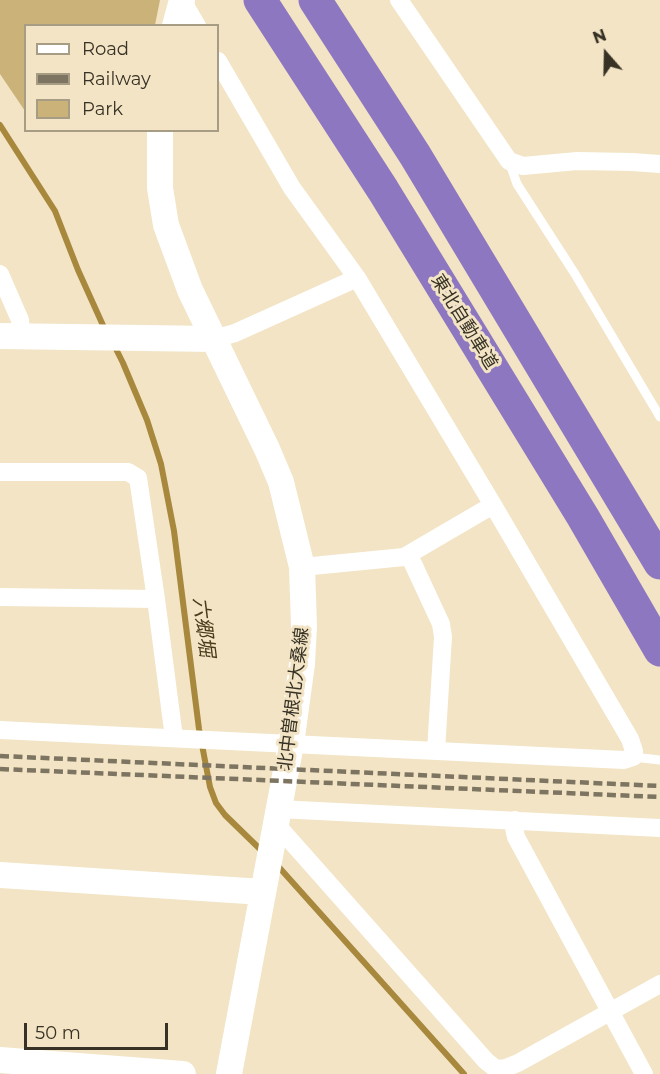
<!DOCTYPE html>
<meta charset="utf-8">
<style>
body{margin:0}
#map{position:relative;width:660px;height:1074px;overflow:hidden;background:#f2e4c4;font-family:Montserrat,sans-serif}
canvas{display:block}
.legend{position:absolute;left:24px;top:24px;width:195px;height:108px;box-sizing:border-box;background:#f2e4c4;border:2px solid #a79d84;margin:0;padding:8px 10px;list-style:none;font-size:18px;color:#373225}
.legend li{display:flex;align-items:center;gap:12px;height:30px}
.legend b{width:30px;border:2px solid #a79d84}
.north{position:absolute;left:576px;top:24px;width:60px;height:60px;-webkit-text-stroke:4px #f2e4c4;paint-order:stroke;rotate:340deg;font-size:16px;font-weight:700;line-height:24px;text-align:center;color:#373225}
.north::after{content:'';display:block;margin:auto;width:21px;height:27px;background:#373225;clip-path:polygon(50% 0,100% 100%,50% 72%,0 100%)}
.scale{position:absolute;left:24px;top:1023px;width:144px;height:27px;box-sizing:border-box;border:3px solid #373225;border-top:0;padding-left:8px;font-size:18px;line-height:21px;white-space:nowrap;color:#373225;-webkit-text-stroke:4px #f2e4c4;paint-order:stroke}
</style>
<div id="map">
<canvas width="660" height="1074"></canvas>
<ul class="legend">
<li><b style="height:8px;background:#fff"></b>Road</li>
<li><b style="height:8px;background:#7d7561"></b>Railway</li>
<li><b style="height:16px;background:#cab279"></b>Park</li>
</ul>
<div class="north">N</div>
<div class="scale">50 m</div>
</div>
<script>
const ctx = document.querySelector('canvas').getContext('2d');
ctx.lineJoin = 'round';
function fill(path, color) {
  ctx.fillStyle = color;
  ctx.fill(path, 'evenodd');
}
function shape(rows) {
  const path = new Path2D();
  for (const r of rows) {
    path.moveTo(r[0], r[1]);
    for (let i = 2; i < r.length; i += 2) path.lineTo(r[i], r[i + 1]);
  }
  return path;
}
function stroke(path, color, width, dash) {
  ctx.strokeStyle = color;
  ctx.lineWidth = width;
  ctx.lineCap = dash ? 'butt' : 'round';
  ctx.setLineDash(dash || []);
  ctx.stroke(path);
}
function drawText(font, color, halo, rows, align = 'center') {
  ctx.font = font + ' Montserrat,"Noto Sans JP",sans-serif';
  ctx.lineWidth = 6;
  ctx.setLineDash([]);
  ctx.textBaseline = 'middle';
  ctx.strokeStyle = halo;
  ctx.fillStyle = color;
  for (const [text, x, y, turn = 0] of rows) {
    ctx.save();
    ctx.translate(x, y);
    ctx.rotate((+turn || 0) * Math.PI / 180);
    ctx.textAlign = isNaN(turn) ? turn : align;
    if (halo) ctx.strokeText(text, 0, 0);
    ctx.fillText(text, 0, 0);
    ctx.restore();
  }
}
fill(shape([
 [0,0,160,0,155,25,26,26,25,111,0,74]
]), '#cab279');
stroke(shape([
 [0,125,55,211,78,270,106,332],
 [113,343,123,363,147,420,161,464,174,531,199,729,210,787,216,803,225,815,263,852],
 [277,865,464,1074]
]), '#a7883d', 6);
stroke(shape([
 [509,161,517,184,575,274,660,417],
 [633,757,660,760]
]), '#fff', 9);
stroke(shape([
 [182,0,197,26],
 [399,0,509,161,523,166,577,161,632,162,660,164],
 [0,274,20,320,21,336],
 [214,339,235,333,357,278],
 [0,472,128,472,138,478,156,599,174,738],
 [409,555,441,624,443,637,436,751],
 [302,567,404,557,493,505],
 [0,597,156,599],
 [0,730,624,760,633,757,634,751,630,739,493,505,357,278,292,188,218,61],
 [278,809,660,828],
 [515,820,514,828,516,837,644,1074],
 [275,823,486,1061,495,1068,503,1069,518,1063,660,984]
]), '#fff', 18);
stroke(shape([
 [175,26,182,0],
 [160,130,160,188,166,225,190,290,267,449,281,482,302,567,304,626,302,664,291,744,229,1074],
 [0,336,214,339],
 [0,875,263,892],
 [0,1060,183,1074]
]), '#fff', 26);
stroke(shape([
 [260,0,383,190,583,517,660,650],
 [315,0,415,155,660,563]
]), '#8e77c1', 33);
stroke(shape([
 [0,756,660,786],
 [0,769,660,797]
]), '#7d7561', 4.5, [9, 4.5]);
drawText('18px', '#373225', '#f2e4c4', [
 ["東北自動車道",464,322,58],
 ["北中曽根北大桑線",294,699,-83]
]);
drawText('italic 20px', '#4a3c1b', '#f2e4c4', [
 ["六郷堀",203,627,83]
]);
</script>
